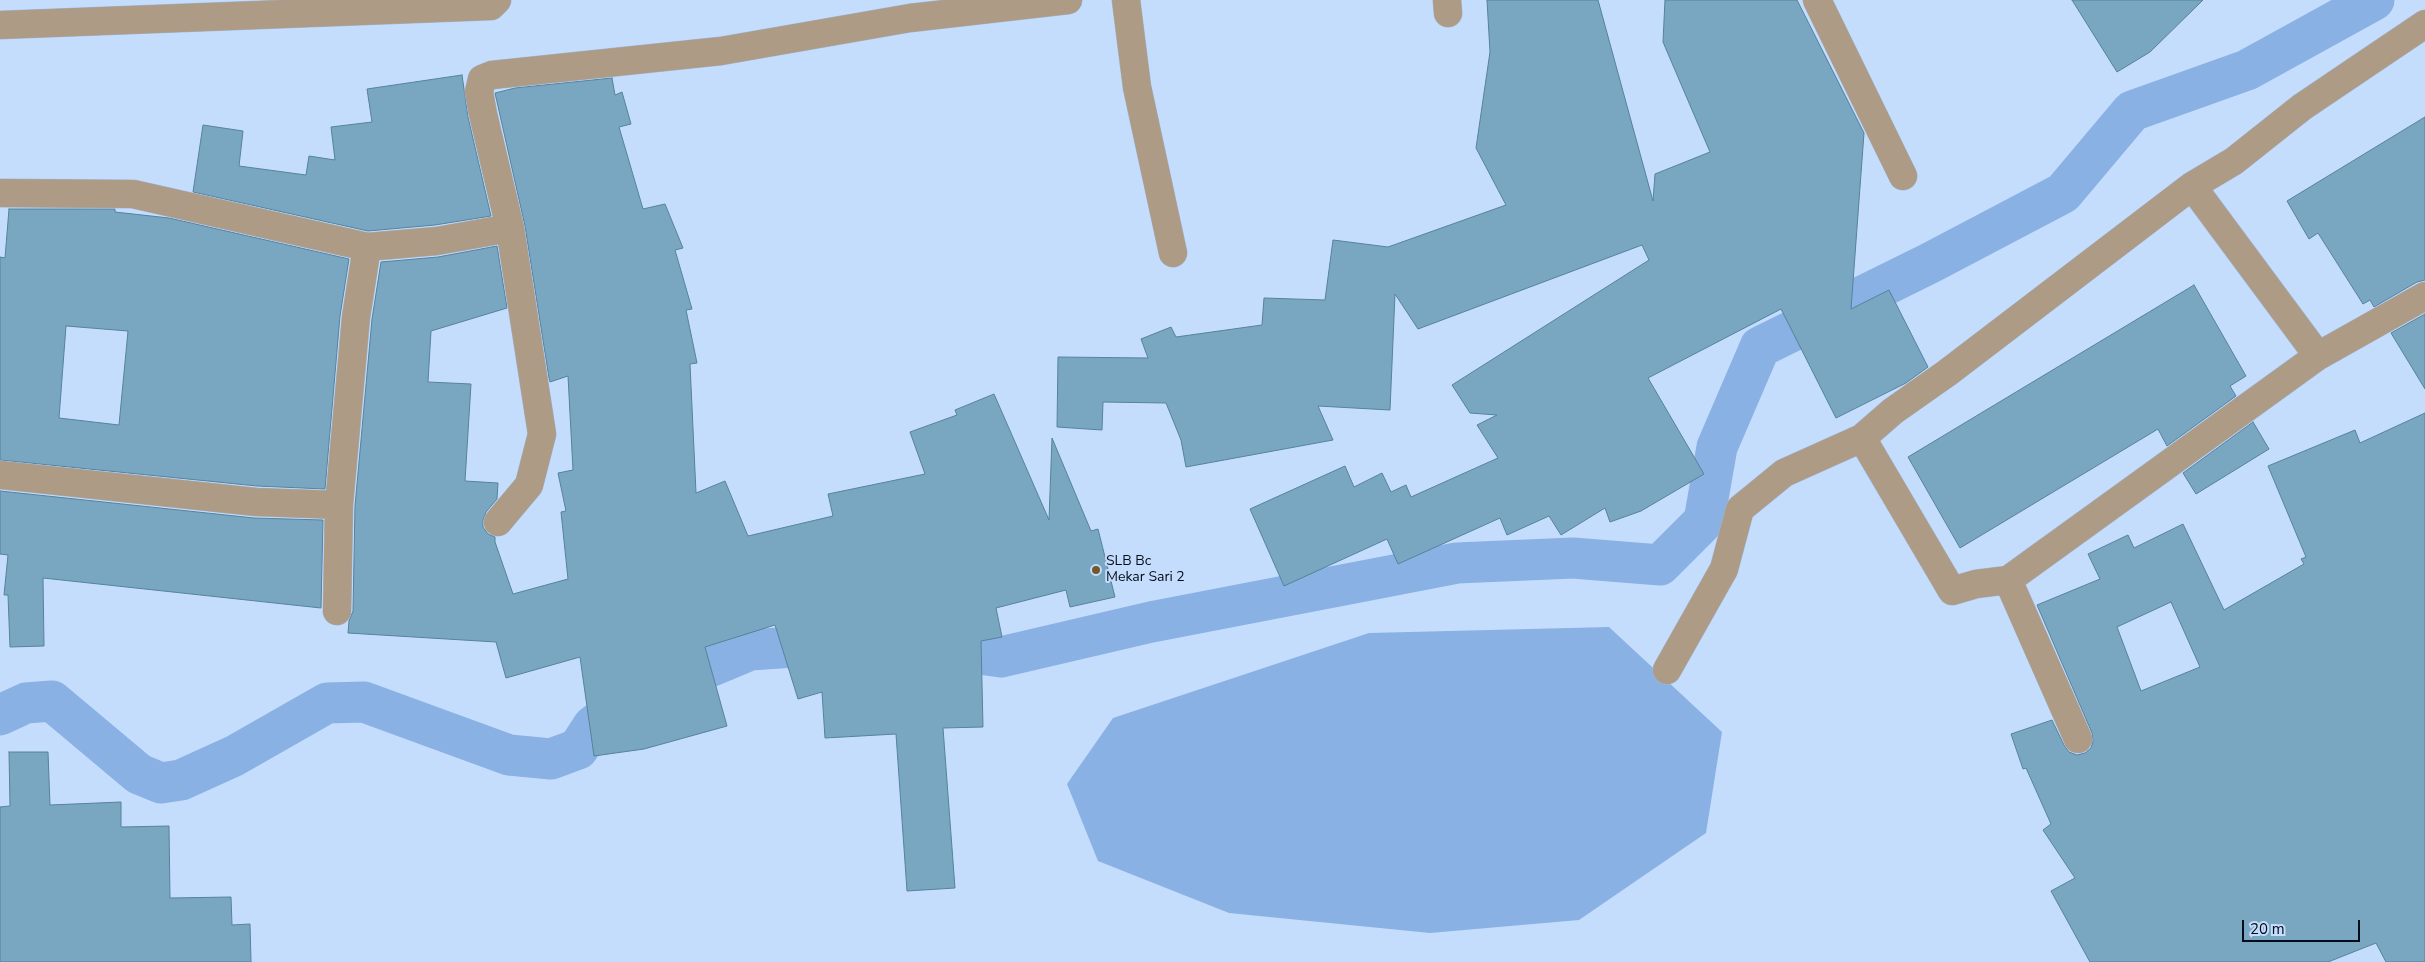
<!DOCTYPE html>
<style>
body{margin:0}
#map{position:relative;width:2425px;height:962px;overflow:hidden;background:#c5ddfd;font-family:"Nunito Sans",sans-serif}
canvas{display:block}
.scale{position:absolute;left:2242px;top:920px;width:118px;height:22px;box-sizing:border-box;border:2px solid #030c19;border-top:0;padding-left:6px;font-size:15px;line-height:18px;white-space:nowrap;color:#030c19;-webkit-text-stroke:4px #c5ddfd;paint-order:stroke}
</style>
<div id="map">
<canvas width="2425" height="962"></canvas>
<div class="scale">20 m</div>
</div>
<script>
const ctx = document.querySelector('canvas').getContext('2d');
ctx.lineJoin = 'round';
function fill(path, color) {
  ctx.fillStyle = color;
  ctx.fill(path, 'evenodd');
}
function shape(rows) {
  const path = new Path2D();
  for (const r of rows) {
    path.moveTo(r[0], r[1]);
    for (let i = 2; i < r.length; i += 2) path.lineTo(r[i], r[i + 1]);
  }
  return path;
}
function stroke(path, color, width, dash) {
  ctx.strokeStyle = color;
  ctx.lineWidth = width;
  ctx.lineCap = dash ? 'butt' : 'round';
  ctx.setLineDash(dash || []);
  ctx.stroke(path);
}
function drawText(font, color, halo, rows, align = 'center') {
  ctx.font = font + ' "Nunito Sans",sans-serif';
  ctx.lineWidth = 4;
  ctx.setLineDash([]);
  ctx.textBaseline = 'middle';
  ctx.strokeStyle = halo;
  ctx.fillStyle = color;
  for (const [text, x, y, turn = 0] of rows) {
    ctx.save();
    ctx.translate(x, y);
    ctx.rotate((+turn || 0) * Math.PI / 180);
    ctx.textAlign = isNaN(turn) ? turn : align;
    if (halo) ctx.strokeText(text, 0, 0);
    ctx.fillText(text, 0, 0);
    ctx.restore();
  }
}
fill(shape([
 [1609,627,1722,732,1706,833,1579,920,1430,933,1229,913,1098,861,1067,784,1113,718,1369,633]
]), '#8ab1e3');
stroke(shape([
 [927,647,1001,657,1151,622,1457,563,1573,558,1660,565,1704,521,1717,447,1760,347,1930,263,2063,193,2132,111,2247,70,2374,0],
 [0,715,26,703,52,701,139,774,161,783,181,780,234,756,327,703,364,702,509,755,551,759,578,749,593,726,623,703,750,650,838,644]
]), '#8ab1e3', 41);
const building = shape([
 [1487,0,1598,0,1653,201,1655,174,1710,152,1663,42,1665,0,1797,0,1864,133,1851,309,1889,290,1928,367,1906,383,1836,418,1781,309,1648,378,1704,474,1641,511,1610,522,1605,508,1561,535,1549,516,1507,535,1500,518,1398,564,1387,539,1284,586,1250,509,1345,466,1354,487,1382,473,1391,492,1406,485,1411,497,1498,458,1477,425,1497,415,1470,413,1452,385,1649,260,1642,245,1418,329,1395,294,1390,410,1318,406,1333,440,1186,467,1181,440,1166,403,1103,402,1102,430,1057,427,1058,357,1148,358,1141,339,1171,327,1176,337,1262,325,1264,298,1325,300,1333,240,1388,247,1506,205,1476,148,1490,52,1487,0],
 [2072,0,2203,0,2150,52,2117,72,2072,0],
 [462,75,468,117,491,216,435,225,368,231,193,192,203,125,243,131,239,166,306,175,309,156,335,160,331,127,372,122,367,89,462,75],
 [612,78,615,95,622,92,631,124,619,127,643,209,665,204,683,248,675,250,692,309,686,310,697,363,690,364,696,493,725,481,748,536,833,516,828,494,925,474,910,432,957,415,955,410,994,394,1049,520,1052,438,1091,531,1098,529,1115,597,1070,607,1066,590,996,608,1002,637,981,641,983,727,943,728,955,888,907,891,896,734,825,738,822,692,798,699,775,625,705,647,727,726,644,749,594,756,580,657,506,678,496,642,348,633,349,621,353,611,355,506,372,319,381,262,438,257,497,246,507,308,431,331,428,382,471,384,465,481,498,483,497,499,486,512,483,520,483,527,488,534,495,537,495,542,513,594,568,579,561,512,566,511,558,473,573,470,568,376,550,382,549,378,525,226,495,93,515,88,612,78],
 [2425,117,2425,280,2417,282,2374,307,2370,300,2363,304,2318,233,2309,239,2287,201,2425,117],
 [9,209,115,209,115,212,169,218,349,259,340,316,325,489,257,486,0,460,0,257,5,258,9,209],
 [66,326,128,331,119,425,59,418,66,326],
 [2194,285,2246,376,2230,386,2236,396,2167,446,2158,429,1960,548,1908,457,2194,285],
 [2425,314,2425,389,2391,333,2425,314],
 [2425,413,2425,962,2386,962,2376,943,2328,962,2090,962,2051,891,2075,878,2043,830,2051,824,2026,768,2023,769,2011,734,2052,720,2064,745,2069,752,2077,755,2085,753,2091,748,2093,741,2092,733,2037,605,2100,579,2088,554,2128,535,2134,548,2183,524,2224,610,2304,564,2301,559,2306,557,2268,466,2355,430,2360,443,2425,413],
 [2171,602,2200,667,2141,691,2117,627,2171,602],
 [2253,422,2269,449,2196,494,2183,473,2253,422],
 [0,491,254,518,323,520,321,608,43,578,44,646,10,647,8,595,4,595,8,555,0,554,0,491],
 [9,752,48,752,50,805,121,802,121,827,169,826,170,898,231,897,232,925,250,924,251,962,0,962,0,807,10,806,9,752]
]);
fill(building, '#79a7c2');
stroke(building, '#55829c', 1);
const minor = shape([
 [1126,0,1137,87,1173,253],
 [1447,0,1448,13],
 [1817,0,1903,176],
 [0,25,491,6,497,0],
 [2192,186,2318,356],
 [0,193,133,194,367,247,437,241,510,228],
 [1862,438,1952,591,1976,584,2008,580,2318,356,2425,296],
 [0,475,256,502,339,505],
 [498,522,529,485,542,434,510,228,483,114,479,92,482,79,492,75,721,51,910,18,1068,0],
 [2008,580,2078,739],
 [337,611,339,505,356,317,367,247],
 [1667,670,1724,569,1740,509,1784,473,1862,438,1893,411,1947,373,2192,186,2234,161,2302,107,2425,24]
]);
stroke(minor, '#a2b7d4', 29);
stroke(minor, '#ad9b85', 28);
for (const [x, y, r, color] of [
 [1096,570,5,"#75572c"]
]) {
  const dot = new Path2D();
  dot.arc(x, y, r, 0, 2 * Math.PI);
  ctx.fillStyle = color;
  ctx.fill(dot);
  stroke(dot, '#c5ddfd', 2);
}
drawText('14px', '#030c19', '#c5ddfd', [
 ["SLB Bc",1106,562],
 ["Mekar Sari 2",1106,578]
], 'left');
</script>
